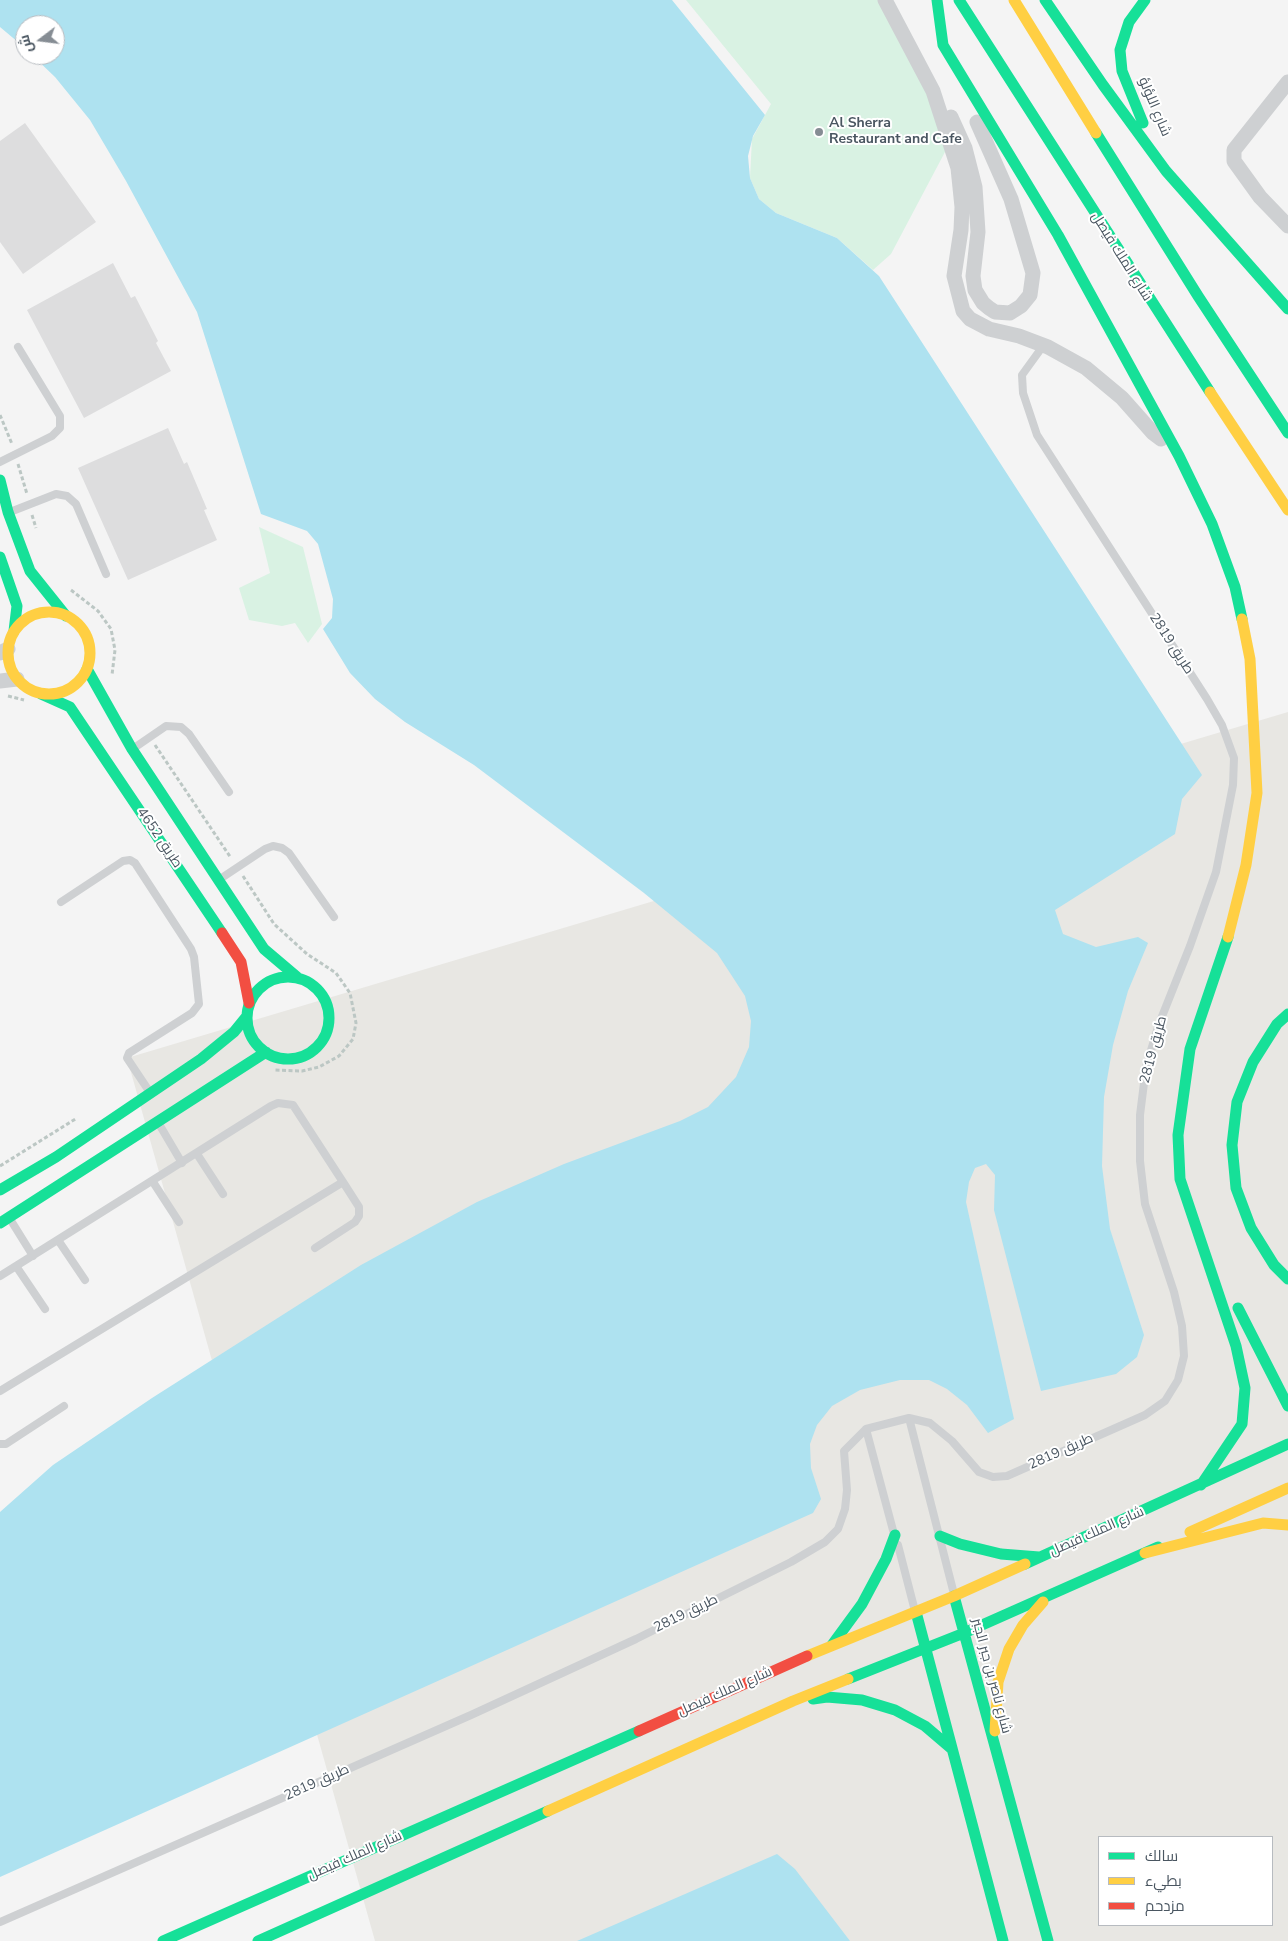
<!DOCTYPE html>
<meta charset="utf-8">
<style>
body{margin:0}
#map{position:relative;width:1288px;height:1941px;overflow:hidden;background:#f4f4f4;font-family:"Nunito Sans",Cairo,sans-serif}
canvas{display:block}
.legend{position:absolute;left:1098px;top:1836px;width:175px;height:90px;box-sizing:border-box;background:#fff;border:1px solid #b7bbc0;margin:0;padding:6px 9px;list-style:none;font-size:15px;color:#4a5661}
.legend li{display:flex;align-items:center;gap:10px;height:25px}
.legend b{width:25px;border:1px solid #b7bbc0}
.north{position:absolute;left:15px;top:15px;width:50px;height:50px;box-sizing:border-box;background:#fff;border:1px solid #b7bbc0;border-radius:50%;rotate:255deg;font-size:14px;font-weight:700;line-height:20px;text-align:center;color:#4a5661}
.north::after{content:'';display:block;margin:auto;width:18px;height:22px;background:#868d94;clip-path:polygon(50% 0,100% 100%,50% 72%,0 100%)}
</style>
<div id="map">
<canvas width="1288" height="1941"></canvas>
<ul class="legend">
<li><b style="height:6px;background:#16e098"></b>سالك</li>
<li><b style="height:6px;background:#ffcf43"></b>بطيء</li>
<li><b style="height:6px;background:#f24e42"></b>مزدحم</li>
</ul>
<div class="north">ش</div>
</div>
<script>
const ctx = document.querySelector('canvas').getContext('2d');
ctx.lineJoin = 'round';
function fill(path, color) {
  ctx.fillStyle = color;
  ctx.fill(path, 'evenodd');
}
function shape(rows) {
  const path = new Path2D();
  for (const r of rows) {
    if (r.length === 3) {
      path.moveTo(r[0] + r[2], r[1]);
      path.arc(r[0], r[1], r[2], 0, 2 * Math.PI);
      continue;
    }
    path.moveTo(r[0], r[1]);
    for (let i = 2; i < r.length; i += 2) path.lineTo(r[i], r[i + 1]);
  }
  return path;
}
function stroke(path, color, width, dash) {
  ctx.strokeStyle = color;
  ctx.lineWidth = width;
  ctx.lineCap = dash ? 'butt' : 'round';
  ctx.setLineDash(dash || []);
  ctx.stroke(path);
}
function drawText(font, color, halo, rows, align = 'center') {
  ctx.font = font + ' "Nunito Sans",Cairo,sans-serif';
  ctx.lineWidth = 4;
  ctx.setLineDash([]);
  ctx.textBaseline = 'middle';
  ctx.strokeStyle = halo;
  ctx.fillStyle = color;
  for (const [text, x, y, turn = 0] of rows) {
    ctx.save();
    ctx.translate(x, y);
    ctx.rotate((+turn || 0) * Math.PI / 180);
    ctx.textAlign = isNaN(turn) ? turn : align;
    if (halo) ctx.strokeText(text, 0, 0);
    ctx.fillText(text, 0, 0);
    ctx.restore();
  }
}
fill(shape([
 [1288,712,1288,1941,375,1941,127,1058],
 [1099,1837,1272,1837,1272,1925,1099,1925]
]), '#e8e7e3');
fill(shape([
 [686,0,886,0,954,135,891,254,873,270,837,238,776,213,759,199,750,178,752,139,771,104],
 [259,527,303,547,322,624,308,643,295,623,282,626,249,620,239,588,270,573]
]), '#d9f2e3');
fill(shape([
 [0,0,672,0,765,115,753,136,748,156,750,178,759,199,776,213,837,238,879,276,1202,775,1182,799,1175,834,1055,910,1063,934,1096,947,1138,937,1148,943,1128,991,1113,1045,1104,1097,1102,1166,1110,1229,1144,1335,1137,1357,1116,1374,1041,1391,994,1210,995,1175,986,1164,975,1168,969,1182,966,1202,1014,1419,988,1433,967,1405,947,1389,929,1380,900,1380,860,1390,832,1406,817,1425,810,1444,811,1468,821,1499,813,1513,0,1877,0,1512,53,1465,152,1398,361,1265,477,1202,564,1164,680,1121,708,1107,736,1077,749,1047,751,1021,745,996,717,953,644,893,474,765,405,722,375,699,350,673,323,629,332,618,333,599,318,544,307,531,261,514,197,312,126,181,90,120,55,77,32,55,55,55,55,25,25,25,25,48,0,27],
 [777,1854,795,1869,850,1941,577,1941]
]), '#aee2f0');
fill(shape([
 [25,123,96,222,23,274,0,242,0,141],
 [113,263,131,298,135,296,158,341,156,343,171,371,84,418,27,310],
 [168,428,184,464,187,462,207,509,204,510,217,540,128,580,78,468]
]), '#ddddde');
stroke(shape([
 [0,415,12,444],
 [18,464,27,494],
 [32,515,36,528],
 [71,590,98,611,111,629,115,650,112,675],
 [8,696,24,700],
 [155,745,231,858],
 [243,876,274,924,307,954,336,973,350,993,356,1023,353,1039,339,1056,319,1067,302,1071,273,1070],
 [0,1166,77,1118]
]), '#bcc7c4', 3, [4, 2.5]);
stroke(shape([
 [0,462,52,436,60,428,60,416,18,347],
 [10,512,56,494,67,496,76,504,106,574],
 [134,748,166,726,181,727,189,734,229,792],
 [220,879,265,849,273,846,282,848,289,853,334,917],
 [61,902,123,861,130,860,135,863,191,949,194,957,199,1004,192,1013,129,1053,127,1058,149,1091],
 [159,1124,182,1163],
 [197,1154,223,1194],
 [153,1182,179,1222],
 [10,1219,33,1256],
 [58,1240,85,1280],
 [315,1248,355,1222,359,1216,359,1207,343,1182],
 [16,1266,45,1309],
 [0,1276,271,1106,278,1103,293,1105,343,1182,0,1391],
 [909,1418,954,1594],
 [866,1429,894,1534],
 [0,1444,6,1444,64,1406],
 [898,1545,915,1611],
 [0,1922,471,1715,636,1639,791,1562,825,1542,838,1529,845,1509,847,1490,844,1451,866,1429,909,1418,930,1423,952,1441,979,1472,993,1477,1007,1476,1145,1415,1165,1401,1178,1380,1184,1356,1182,1326,1174,1292,1145,1204,1140,1161,1140,1115,1146,1067,1159,1024,1190,946,1216,872,1233,785,1234,758,1222,725,1207,699,1037,435,1023,393,1022,375,1043,346]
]), '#ced0d2', 8);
stroke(shape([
 [885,0,933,91,958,168,962,207,961,230,954,276,963,311,970,319,989,329,1019,336,1048,347,1086,368,1122,398,1153,433,1161,439],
 [1288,82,1234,150,1234,161,1260,197,1288,226],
 [951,117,965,148,975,187,978,232,973,276,975,290,983,303,989,308,995,312,1010,313,1021,306,1030,295,1033,273,1011,199,977,122],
 [0,653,8,649],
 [0,681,17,679]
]), '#ced0d2', 15);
stroke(shape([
 [937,0,943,45,1058,235,1179,456,1212,524,1235,587,1242,619],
 [959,0,1210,392],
 [1045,0,1103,85,1166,171,1288,309],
 [1143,123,1122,71,1120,50,1129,22,1145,0],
 [1096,133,1198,296,1288,433],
 [0,480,8,512,30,571,66,616],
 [0,557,17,606,14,631],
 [87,669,132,749,264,949,297,977],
 [41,694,70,707,222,933],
 [288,1018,41],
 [1288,1014,1277,1024,1253,1062,1237,1102,1232,1145,1236,1188,1251,1228,1274,1265,1288,1279],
 [0,1190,56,1157,201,1059,234,1032,247,1016],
 [0,1223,266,1052],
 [1238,1308,1288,1406],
 [1201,1485,1242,1424,1245,1388,1236,1346,1180,1179,1178,1135,1190,1049,1228,937],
 [940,1536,960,1544,1001,1554,1039,1557],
 [1025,1564,1288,1444],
 [954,1596,1048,1941],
 [916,1612,1003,1941],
 [832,1645,862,1604,886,1559,895,1535],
 [848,1679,964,1633,1158,1547],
 [813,1699,827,1697,862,1700,895,1710,925,1726,952,1749],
 [163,1941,639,1731],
 [258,1941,548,1811]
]), '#16e098', 11);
stroke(shape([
 [1014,0,1096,133],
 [1210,392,1288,510],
 [49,653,41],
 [1228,937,1246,865,1257,793,1250,659,1242,619],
 [1190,1532,1288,1488],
 [1145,1553,1263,1523,1288,1525],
 [807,1656,954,1596,1025,1564],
 [995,1731,998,1682,1009,1649,1023,1625,1043,1602],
 [548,1811,793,1701,848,1679]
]), '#ffcf43', 11);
stroke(shape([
 [222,933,241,962,249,1003],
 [639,1731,807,1656]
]), '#f24e42', 11);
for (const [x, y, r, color] of [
 [819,132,5,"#868d94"]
]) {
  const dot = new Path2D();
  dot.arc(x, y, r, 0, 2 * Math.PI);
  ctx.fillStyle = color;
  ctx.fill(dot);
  stroke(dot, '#fff', 2);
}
drawText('14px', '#4a5661', '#fff', [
 ["شارع اللؤلؤ",1154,107,67],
 ["شارع الملك فيصل",1121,257,58],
 ["طريق 2819",1171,644,57],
 ["طريق 4652",159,838,56],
 ["طريق 2819",1154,1050,-75],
 ["طريق 2819",1061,1452,-24],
 ["شارع الملك فيصل",1097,1532,-24],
 ["طريق 2819",686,1614,-26],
 ["شارع ناصر بن جبر الجبر",991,1676,75],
 ["شارع الملك فيصل",725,1692,-24],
 ["طريق 2819",317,1783,-24],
 ["شارع الملك فيصل",355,1856,-24]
]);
drawText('bold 14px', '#4a5661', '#fff', [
 ["Al Sherra",829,124],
 ["Restaurant and Cafe",829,140]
], 'left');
</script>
